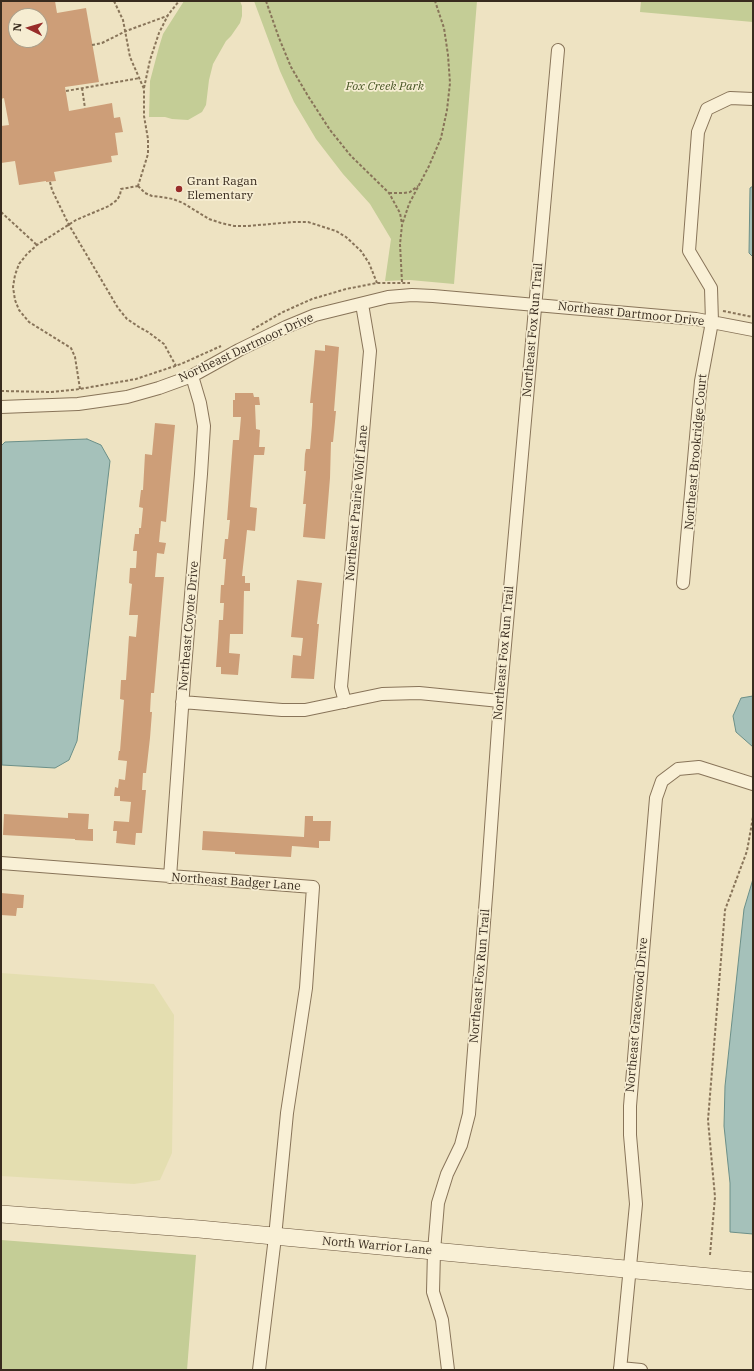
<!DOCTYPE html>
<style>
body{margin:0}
#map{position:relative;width:754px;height:1371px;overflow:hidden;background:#eee3c2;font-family:"IBM Plex Serif",serif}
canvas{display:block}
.frame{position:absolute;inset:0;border:2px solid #382b1e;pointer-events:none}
.north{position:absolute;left:8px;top:8px;width:40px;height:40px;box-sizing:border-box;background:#f6edd2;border:1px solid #aa9f8a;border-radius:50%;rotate:275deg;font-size:11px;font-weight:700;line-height:16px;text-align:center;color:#382b1e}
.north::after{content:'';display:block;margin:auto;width:14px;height:18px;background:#982c29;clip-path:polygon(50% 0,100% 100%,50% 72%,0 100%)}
</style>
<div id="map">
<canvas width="754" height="1371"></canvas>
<div class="frame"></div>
<div class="north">N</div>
</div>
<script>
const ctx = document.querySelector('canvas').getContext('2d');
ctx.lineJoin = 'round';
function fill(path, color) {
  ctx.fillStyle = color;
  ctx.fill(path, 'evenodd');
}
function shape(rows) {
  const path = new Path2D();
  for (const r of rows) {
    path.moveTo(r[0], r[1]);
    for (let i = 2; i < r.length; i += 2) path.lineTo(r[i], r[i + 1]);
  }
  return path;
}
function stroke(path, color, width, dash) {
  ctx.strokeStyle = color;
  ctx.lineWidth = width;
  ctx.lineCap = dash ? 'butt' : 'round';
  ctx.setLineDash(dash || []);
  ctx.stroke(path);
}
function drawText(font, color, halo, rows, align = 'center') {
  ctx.font = font + ' "IBM Plex Serif",serif';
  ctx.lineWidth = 3.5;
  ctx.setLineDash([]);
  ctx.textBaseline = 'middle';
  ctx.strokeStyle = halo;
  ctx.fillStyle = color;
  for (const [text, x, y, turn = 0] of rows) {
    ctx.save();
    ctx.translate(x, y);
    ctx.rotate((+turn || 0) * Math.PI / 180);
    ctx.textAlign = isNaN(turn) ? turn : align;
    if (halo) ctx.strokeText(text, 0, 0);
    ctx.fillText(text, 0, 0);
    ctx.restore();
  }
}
fill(shape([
 [1,973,154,984,174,1015,172,1153,160,1180,134,1184,1,1176]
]), '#e4deb0');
fill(shape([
 [184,1,240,1,242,6,242,16,240,23,231,36,226,41,213,64,209,80,206,105,202,112,188,120,172,119,165,117,149,117,150,81,159,47,163,34],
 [254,1,477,1,454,284,410,280,385,281,391,239,370,204,343,174,316,139,294,102,280,71],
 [641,1,753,1,753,22,640,12],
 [1,1240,196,1255,187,1370,1,1370]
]), '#c4cd96');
const water = shape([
 [753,186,753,257,749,253,750,188,753,186],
 [87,439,101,445,110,461,77,741,69,760,55,768,2,765,1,446,5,442,87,439],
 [753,696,753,747,736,732,733,716,741,698,753,696],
 [753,879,753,1234,730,1232,730,1183,724,1126,725,1086,744,909,753,879]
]);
fill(water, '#a5c1ba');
stroke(water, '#6b8f88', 1);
fill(shape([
 [1,1,55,1,57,13,86,8,99,82,65,87,69,111,112,103,114,118,120,117,123,132,115,133,118,155,111,156,112,162,54,172,56,181,46,182,46,181,19,185,15,161,1,163,1,126,9,125,4,98,1,99],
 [16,16,40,16,40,40,16,40],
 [325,345,339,347,334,411,336,411,333,442,331,442,330,478,325,539,303,537,306,504,303,504,306,471,304,471,305,454,306,449,310,449,312,425,313,403,310,403,314,362,315,350,325,351],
 [235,393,253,393,254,397,259,397,260,405,255,405,256,429,260,430,259,447,265,447,264,455,254,455,250,507,257,508,255,531,247,530,242,576,245,576,245,583,250,583,250,591,244,591,243,634,230,634,229,653,240,654,238,675,221,674,221,667,216,667,218,638,219,620,223,620,224,603,220,603,221,585,224,585,226,559,223,559,225,539,228,539,230,520,227,520,233,440,239,440,241,417,233,417,233,400,235,400],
 [155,423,175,425,166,522,161,521,159,542,166,543,164,554,157,553,155,577,164,577,154,693,151,693,150,712,152,712,150,738,146,773,143,773,142,790,146,790,142,833,136,833,135,845,116,843,117,831,113,831,114,821,129,822,131,802,120,801,120,796,114,796,115,787,118,788,119,779,125,780,127,761,118,760,119,751,120,751,124,700,120,699,121,680,126,680,129,636,136,637,138,615,129,615,132,584,129,583,130,568,136,568,137,551,133,551,135,534,139,534,139,528,141,528,143,508,139,507,141,490,143,490,145,454,152,455],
 [297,580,322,583,317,624,319,624,314,679,291,678,293,655,301,656,303,638,291,637],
 [68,813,89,814,88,829,93,829,93,841,75,840,75,839,3,835,4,814,68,818],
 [305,816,313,816,313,821,331,821,330,841,319,841,319,848,292,846,291,857,235,854,235,852,202,850,203,831,304,837],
 [1,893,24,895,23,908,17,908,16,916,1,915]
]), '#cd9e78');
const street = shape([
 [1,407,78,404,127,397,159,388,192,376,239,350,286,327,315,315,388,297,412,295,433,296,696,319,753,330],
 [683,583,701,381,712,322,711,288,689,251,698,132,707,109,730,98,753,99],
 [182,702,282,710,305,710,382,694,419,693,500,701],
 [345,702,341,687,370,351,362,304],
 [1,863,313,887,306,988,287,1113,275,1237,259,1370],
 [170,877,184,680,201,474,204,426,200,403,192,376],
 [620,1368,641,1370],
 [448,1370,442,1320,433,1292,434,1251,438,1203,447,1174,461,1145,469,1114,487,884,500,701,558,50],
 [620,1370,636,1204,630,1135,630,1106,656,798,662,781,678,769,699,767,753,784]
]);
const secondary = shape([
 [1,1214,199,1229,753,1281]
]);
stroke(street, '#887459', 14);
stroke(secondary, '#6a553c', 18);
stroke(shape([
 [114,1,123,20,130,57,144,89,144,116,148,139,148,154,138,186],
 [266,1,279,38,291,67,308,96,330,130,351,156,389,193,400,213,402,224],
 [92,45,102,43,126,31,167,16],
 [82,88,85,108],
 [144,88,150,60,159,33,168,15,179,1],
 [66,91,140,78],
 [50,182,52,190,69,225,118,308,127,319,139,327,148,332,164,344,176,366],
 [138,186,145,193,152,196,161,197,173,199,183,203,209,219,221,223,234,226,247,226,294,222,308,222,336,231,346,237,361,251,369,263,377,283],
 [389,193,404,193,410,192,418,186],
 [1,212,37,245],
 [402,282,400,244,402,225,409,204,429,166,441,138,447,110,450,83,448,55,444,28,435,1],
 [723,311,753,317],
 [252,330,283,312,312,299,346,289,377,283,410,283],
 [80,389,75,357,71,348,29,322,19,310,15,300,13,287,15,275,19,264,27,254,37,245,76,220,109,206,117,200,120,195,121,189,138,186],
 [1,391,51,392,80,389,136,379,181,364,221,346],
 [710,1255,715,1197,708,1120,725,910,747,851,753,817]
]), '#887459', 2, [3, 2]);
stroke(street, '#f9f0d6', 12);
stroke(secondary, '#f9f0d6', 17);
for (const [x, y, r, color] of [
 [179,189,4,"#982c29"]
]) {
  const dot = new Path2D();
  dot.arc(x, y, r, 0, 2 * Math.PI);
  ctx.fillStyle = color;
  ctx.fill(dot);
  stroke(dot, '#f6edd2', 1.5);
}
drawText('italic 12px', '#475524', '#f6edd2', [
 ["Fox Creek Park",385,87]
]);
drawText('12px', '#382b1e', '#f6edd2', [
 ["Grant Ragan",187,182],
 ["Elementary",187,196]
], 'left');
drawText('12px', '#382b1e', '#f6edd2', [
 ["Northeast Dartmoor Drive",631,314,6],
 ["Northeast Fox Run Trail",533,330,-85],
 ["Northeast Dartmoor Drive",246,348,-25],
 ["Northeast Brookridge Court",696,452,-85],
 ["Northeast Prairie Wolf Lane",357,503,-85],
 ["Northeast Coyote Drive",189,626,-85],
 ["Northeast Fox Run Trail",504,653,-85],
 ["Northeast Badger Lane",236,882,4],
 ["Northeast Fox Run Trail",480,976,-85],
 ["Northeast Gracewood Drive",637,1015,-85],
 ["North Warrior Lane",377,1246,5]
]);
</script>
